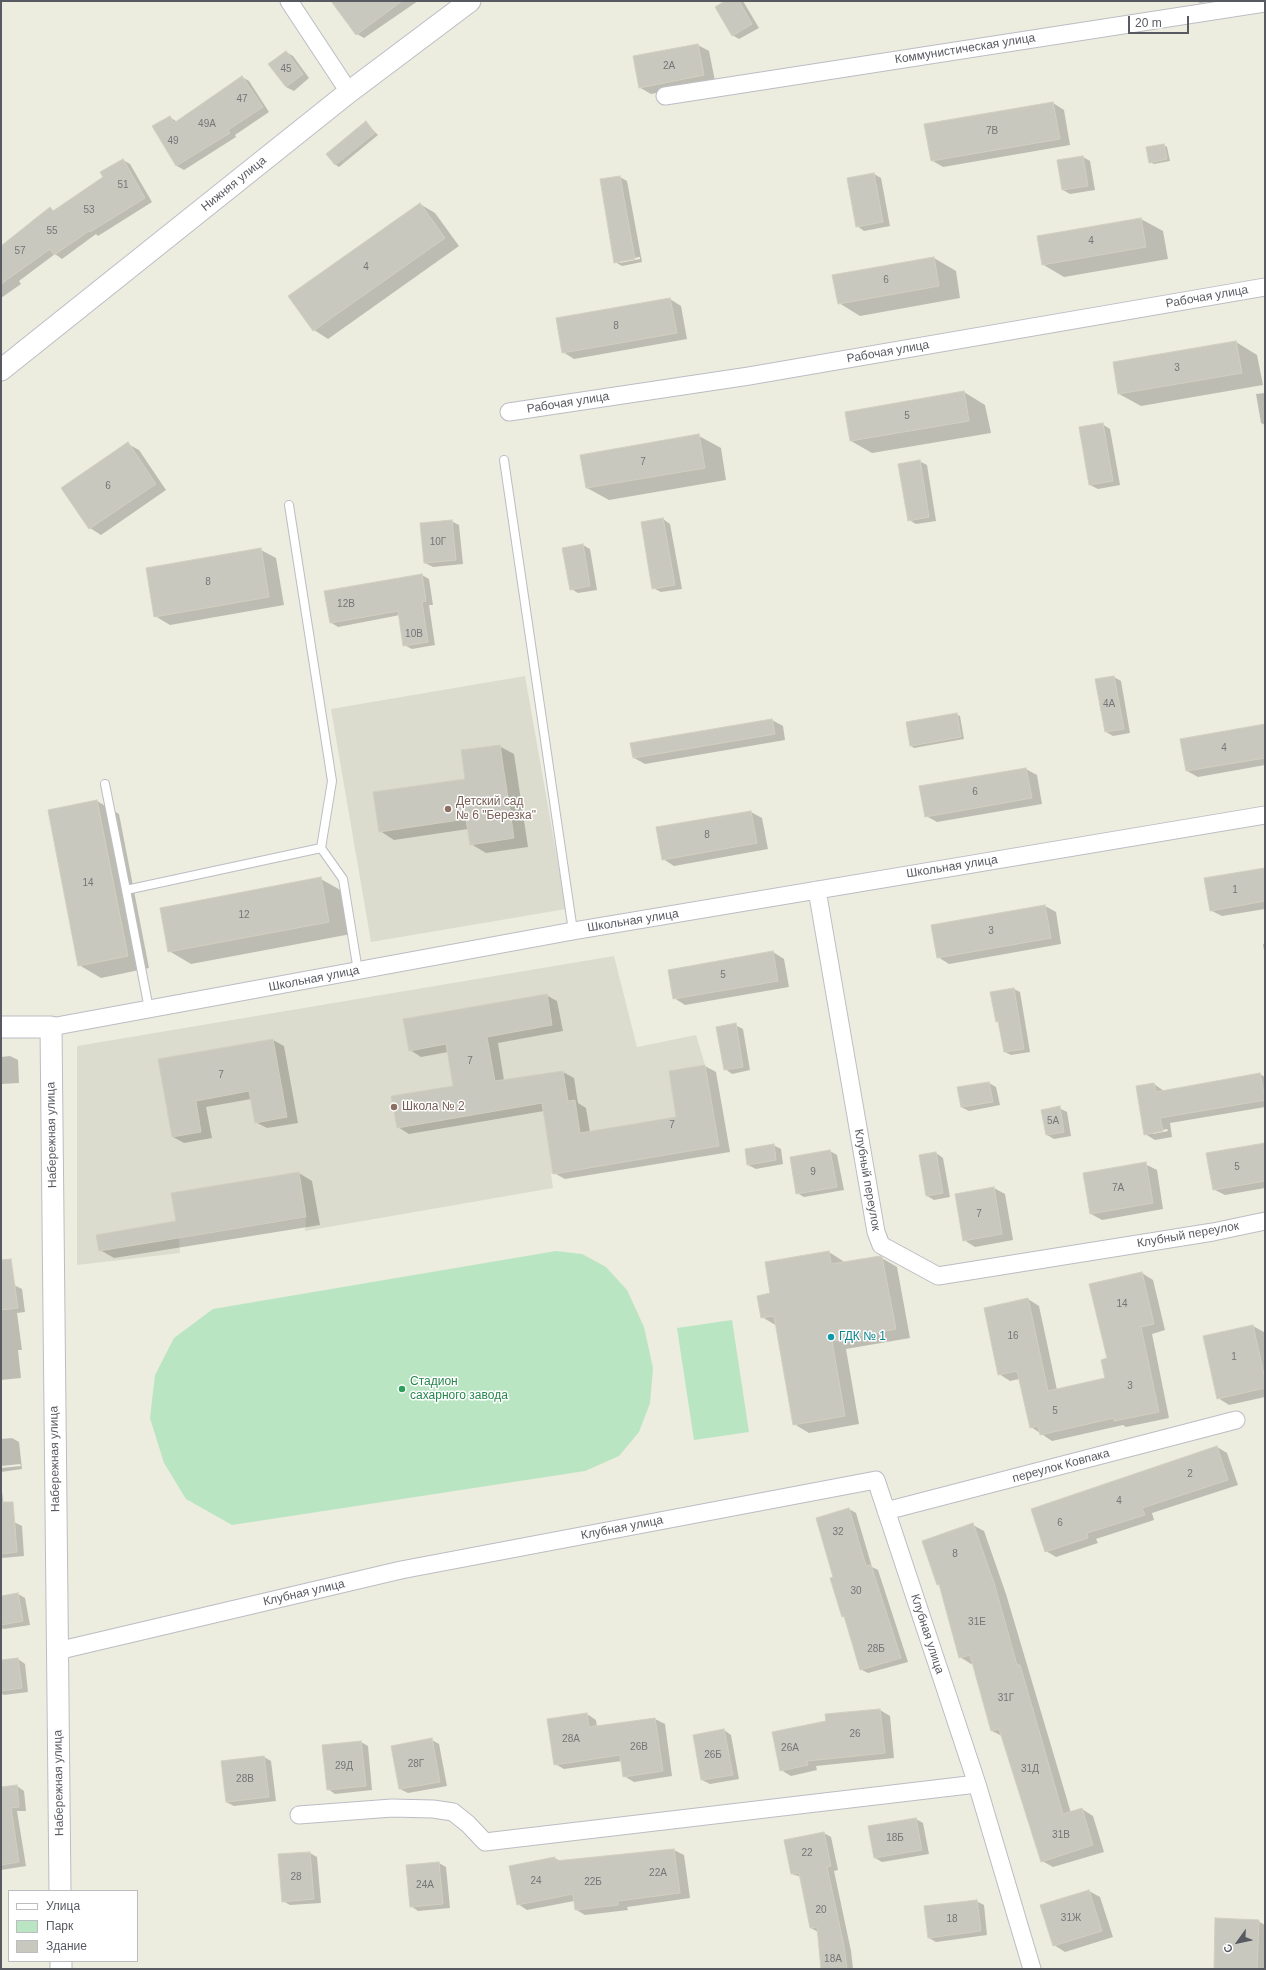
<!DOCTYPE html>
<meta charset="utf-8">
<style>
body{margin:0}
#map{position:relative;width:1266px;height:1970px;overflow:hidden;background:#ececdf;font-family:Arial,sans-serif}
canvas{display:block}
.frame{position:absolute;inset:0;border:2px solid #585a61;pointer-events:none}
.legend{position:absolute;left:8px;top:1890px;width:130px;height:72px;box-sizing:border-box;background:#fff;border:1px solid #bcbdc0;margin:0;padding:5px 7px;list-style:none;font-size:12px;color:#585a61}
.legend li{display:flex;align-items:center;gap:8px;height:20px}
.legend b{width:20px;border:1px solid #bcbdc0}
.north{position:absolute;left:1218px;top:1922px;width:40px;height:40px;-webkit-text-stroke:3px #fff;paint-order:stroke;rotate:237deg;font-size:11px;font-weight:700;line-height:16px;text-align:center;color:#585a61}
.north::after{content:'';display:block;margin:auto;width:14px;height:18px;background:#585a61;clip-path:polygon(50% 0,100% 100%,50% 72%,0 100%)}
.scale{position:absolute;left:1128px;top:16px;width:61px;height:18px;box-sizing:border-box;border:2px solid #585a61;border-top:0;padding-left:5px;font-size:12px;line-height:14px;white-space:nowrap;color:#585a61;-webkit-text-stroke:3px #fff;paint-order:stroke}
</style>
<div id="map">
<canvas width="1266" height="1970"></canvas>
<div class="frame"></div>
<ul class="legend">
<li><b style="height:5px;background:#fff"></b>Улица</li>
<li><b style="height:11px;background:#bae5c3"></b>Парк</li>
<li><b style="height:11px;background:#c9c8bf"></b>Здание</li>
</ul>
<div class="north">С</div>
<div class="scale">20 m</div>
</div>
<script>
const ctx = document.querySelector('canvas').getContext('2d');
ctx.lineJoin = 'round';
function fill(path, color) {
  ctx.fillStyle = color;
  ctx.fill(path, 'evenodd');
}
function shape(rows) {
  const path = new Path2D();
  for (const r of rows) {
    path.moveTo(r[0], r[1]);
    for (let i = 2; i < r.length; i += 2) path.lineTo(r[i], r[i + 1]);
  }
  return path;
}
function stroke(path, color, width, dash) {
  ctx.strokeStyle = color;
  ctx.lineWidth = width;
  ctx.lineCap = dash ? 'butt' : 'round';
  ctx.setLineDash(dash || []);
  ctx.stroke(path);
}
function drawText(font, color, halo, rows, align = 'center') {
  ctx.font = font + ' Arial,sans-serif';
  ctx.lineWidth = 3;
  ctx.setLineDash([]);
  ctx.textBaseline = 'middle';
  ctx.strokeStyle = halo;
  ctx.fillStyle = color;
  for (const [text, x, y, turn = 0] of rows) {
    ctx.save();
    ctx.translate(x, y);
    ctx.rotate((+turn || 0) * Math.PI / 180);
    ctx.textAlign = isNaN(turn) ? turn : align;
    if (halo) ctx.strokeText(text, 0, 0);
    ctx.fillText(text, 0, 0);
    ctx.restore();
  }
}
fill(shape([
 [525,676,566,909,371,942,331,709],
 [614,956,637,1047,696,1035,705,1065,704,1068,719,1146,551,1174,553,1188,305,1231,306,1218,179,1238,180,1253,77,1265,77,1046]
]), '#dcdcce');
fill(shape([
 [556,1251,582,1254,606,1267,627,1290,644,1327,653,1368,650,1403,639,1432,619,1456,585,1471,232,1525,186,1499,164,1463,150,1418,155,1375,174,1338,213,1309],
 [732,1320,749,1432,694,1440,677,1328]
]), '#bae5c3');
fill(shape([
 [344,1,418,1,364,38,357,34],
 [727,1,743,1,759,28,739,39,732,35],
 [1196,1,1214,1,1200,3],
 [698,45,709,51,715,81,651,94,639,87,634,57],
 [286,52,293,56,309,78,294,91,286,87],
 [242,77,249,81,269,112,235,135,236,137,184,170,177,166,153,127,170,117,177,122],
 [1053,103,1064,110,1070,145,943,167,931,160],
 [366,123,378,135,339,167,336,165,327,154],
 [1164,145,1167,147,1170,161,1154,164,1150,162],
 [1083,157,1090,161,1095,190,1070,194,1063,190,1058,161],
 [123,160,130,164,152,202,98,236,96,234,62,259,55,254,19,281,21,284,1,298,1,252,33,223,32,221,50,208,54,211,104,178],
 [874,174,881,178,890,226,864,231,857,226],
 [620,177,627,181,642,262,622,266,615,262],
 [640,257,640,259,620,263,620,260],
 [420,204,435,213,459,246,328,339,314,330],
 [1141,219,1163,231,1168,259,1064,277,1042,264],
 [934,258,956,271,960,298,860,316,839,303],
 [670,299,681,306,687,339,574,359,563,352],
 [1236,342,1257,355,1263,385,1141,406,1119,394],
 [964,392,985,405,991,433,872,453,851,441],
 [1265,393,1265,425,1261,423,1256,394],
 [1102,424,1110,429,1120,485,1098,489,1090,485],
 [699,436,721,448,726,480,609,500,587,488],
 [128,444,139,450,166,490,101,535,90,528],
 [919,461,927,465,936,521,916,524,909,520],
 [663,519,670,524,682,589,661,592,653,588],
 [451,521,459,525,463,564,433,567,425,563],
 [583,545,590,549,597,590,578,593,571,589],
 [261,550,276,558,284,605,170,625,155,616],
 [422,575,429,579,433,605,429,605,435,645,412,649,404,645,400,615,338,627,330,622],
 [1114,677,1121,681,1130,733,1113,736,1106,732],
 [956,714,960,716,964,739,914,748,911,746],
 [772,720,783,726,785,740,645,764,634,758],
 [1265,726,1265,765,1198,777,1187,771],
 [499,746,514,754,528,847,486,853,471,844,468,829,394,840,380,831,466,780],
 [1026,769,1037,775,1042,804,937,822,926,816],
 [97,801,119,814,149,968,101,978,79,965,49,810],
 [751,812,762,818,768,849,674,866,663,859,658,828],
 [1265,869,1265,909,1222,916,1210,910],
 [321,879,342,891,351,934,191,964,169,951],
 [1045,906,1056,912,1061,944,949,964,938,957],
 [1263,944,1265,944,1265,957],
 [773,952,784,959,789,987,685,1005,674,998],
 [1014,989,1020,992,1030,1052,1011,1055,1005,1052,1000,1023,997,1021],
 [546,995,557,1001,563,1031,498,1043,504,1080,563,1072,574,1078,578,1103,586,1108,590,1132,678,1118,705,1066,716,1072,730,1152,565,1179,554,1173,544,1111,409,1134,398,1127,454,1087,448,1052,421,1057,410,1050],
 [735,1025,743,1029,750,1070,732,1074,725,1069],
 [273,1040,284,1046,298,1123,267,1128,255,1122,251,1099,206,1107,212,1138,184,1143,173,1137,160,1060],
 [10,1056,18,1060,19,1083,1,1084,1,1057],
 [1260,1074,1265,1077,1265,1107,1170,1123,1172,1137,1155,1140,1145,1134,1154,1084,1164,1091],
 [1167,1129,1168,1131,1153,1134,1153,1132],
 [989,1083,996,1087,1000,1105,969,1111,961,1107],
 [1059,1108,1067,1112,1071,1136,1054,1139,1047,1135],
 [1265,1144,1265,1188,1225,1195,1213,1189],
 [773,1145,781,1149,783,1164,756,1169,748,1165],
 [830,1151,837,1155,844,1190,804,1197,797,1193,791,1158],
 [936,1153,943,1158,950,1197,934,1200,927,1196],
 [1145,1164,1157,1170,1163,1209,1102,1220,1091,1214],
 [299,1173,312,1181,320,1225,114,1258,100,1250],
 [994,1188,1005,1194,1013,1240,975,1247,964,1240],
 [829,1252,843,1261,844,1263,880,1257,897,1267,910,1338,846,1349,859,1424,809,1433,794,1424,777,1326,762,1317,771,1294],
 [1142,1273,1153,1280,1165,1330,1152,1334,1169,1418,1126,1427,1123,1425,1052,1441,1031,1427,1019,1379,1010,1381,999,1374,1028,1299,1039,1306,1057,1390,1107,1379,1108,1359],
 [14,1285,22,1289,25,1312,17,1313,22,1350,18,1350,21,1378,1,1380,1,1286],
 [1253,1326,1264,1332,1265,1337,1265,1397,1229,1405,1218,1398],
 [12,1438,19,1442,22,1469,1,1472,1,1468,21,1466,20,1464,1,1466,1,1439],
 [1217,1447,1227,1453,1238,1485,1152,1513,1154,1520,1096,1539,1098,1543,1056,1557,1046,1551],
 [1,1483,4,1508,1,1508],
 [849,1509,856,1513,872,1567,878,1570,908,1662,868,1673,860,1669,845,1618,843,1616,835,1577],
 [14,1522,22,1526,24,1556,2,1558,1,1523],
 [973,1525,984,1531,1006,1594,1071,1813,1082,1809,1093,1816,1104,1852,1053,1867,1042,1861,1002,1736,992,1731,974,1663,971,1664,960,1657,940,1586,938,1584],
 [18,1594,25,1598,30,1625,4,1629,1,1628,1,1597],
 [18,1659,25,1664,28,1692,4,1695,1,1693,1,1661],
 [880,1710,890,1716,894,1758,816,1766,817,1770,791,1776,781,1770],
 [587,1714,596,1720,597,1727,655,1719,665,1724,672,1776,634,1782,624,1776,622,1761,564,1769,555,1764],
 [724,1730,731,1735,739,1779,710,1784,702,1780],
 [432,1740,439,1744,447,1786,408,1793,400,1789],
 [361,1742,368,1746,372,1790,335,1794,328,1789],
 [264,1757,271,1761,276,1801,234,1806,226,1802],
 [17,1786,24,1791,26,1811,17,1811,26,1866,1,1870,1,1788],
 [916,1819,923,1823,929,1854,882,1862,875,1858],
 [824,1833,831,1837,838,1870,834,1871,851,1951,853,1969,822,1969,818,1932,811,1928,801,1877,792,1874],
 [674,1850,684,1855,690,1898,627,1907,628,1910,585,1915,575,1909,574,1901,527,1910,518,1904,554,1858,561,1861],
 [310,1853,317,1857,321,1903,290,1905,283,1901,279,1855],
 [439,1863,446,1867,450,1908,418,1911,411,1906,407,1866],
 [1089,1891,1100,1897,1113,1937,1065,1952,1054,1945,1041,1905],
 [976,1901,984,1905,987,1935,936,1942,929,1938],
 [1258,1921,1265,1925,1265,1969,1215,1969]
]), '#0003');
const building = shape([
 [331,1,402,1,356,35,331,1],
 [725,1,739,1,752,24,732,36,715,7,725,1],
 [698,44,704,75,639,88,633,56,698,44],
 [286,51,303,74,286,87,268,64,286,51],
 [242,76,263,107,228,130,230,133,176,166,152,126,170,116,174,123,242,76],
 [1053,102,1060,139,931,161,924,124,1053,102],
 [366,121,375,133,335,165,326,154,366,121],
 [1164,144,1167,159,1149,163,1146,147,1164,144],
 [1083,156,1088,186,1062,190,1057,160,1083,156],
 [123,159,145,198,90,232,89,231,54,255,50,249,1,284,1,246,50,207,53,211,103,177,100,172,123,159],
 [874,173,883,222,856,227,847,178,874,173],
 [620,176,635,259,614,263,600,179,620,176],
 [420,203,445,238,313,331,288,296,420,203],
 [1141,218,1146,247,1042,265,1037,236,1141,218],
 [934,257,939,286,838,304,832,275,934,257],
 [670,298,677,333,562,353,556,318,670,298],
 [1236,341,1242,373,1118,394,1113,362,1236,341],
 [964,391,969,421,850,441,845,412,964,391],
 [1103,423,1113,481,1089,485,1079,427,1103,423],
 [699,434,705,468,586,488,580,455,699,434],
 [128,442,156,484,89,529,61,488,128,442],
 [920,460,929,517,908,521,898,464,920,460],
 [663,518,675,585,652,589,641,522,663,518],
 [452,520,456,560,424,563,420,523,452,520],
 [583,544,590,586,570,590,562,548,583,544],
 [261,548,269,597,154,617,146,568,261,548],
 [422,574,426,601,422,602,428,642,403,646,398,611,330,623,324,591,422,574],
 [1114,676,1124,729,1105,732,1095,679,1114,676],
 [957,713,961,737,910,746,906,722,957,713],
 [772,719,775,734,633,758,630,743,772,719],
 [1265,724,1265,758,1186,771,1180,739,1265,724],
 [500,745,514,838,470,845,466,819,379,832,373,792,465,779,461,750,500,745],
 [1026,768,1032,798,925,817,919,786,1026,768],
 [97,800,128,956,78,966,48,810,97,800],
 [751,811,757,843,662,860,656,827,751,811],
 [1265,868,1265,901,1210,911,1204,878,1265,868],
 [321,877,329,922,168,952,160,908,321,877],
 [1045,905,1051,938,937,958,931,925,1045,905],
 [773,951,778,981,673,999,668,970,773,951],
 [1014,988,1024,1049,1004,1052,998,1021,996,1022,990,992,1014,988],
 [547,994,552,1025,487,1037,495,1081,563,1071,568,1101,575,1100,580,1133,676,1117,669,1071,705,1065,719,1146,553,1174,542,1103,397,1128,391,1096,453,1086,446,1044,409,1051,403,1019,547,994],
 [736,1023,743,1067,724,1070,716,1027,736,1023],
 [273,1039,287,1117,255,1123,249,1091,196,1101,201,1132,172,1137,158,1059,273,1039],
 [1260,1073,1265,1100,1160,1118,1163,1131,1144,1135,1136,1086,1154,1083,1156,1092,1260,1073],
 [989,1082,993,1102,961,1107,957,1087,989,1082],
 [1060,1106,1064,1132,1046,1135,1041,1110,1060,1106],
 [1265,1143,1265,1181,1213,1190,1206,1153,1265,1143],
 [774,1144,776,1160,747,1165,745,1149,774,1144],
 [830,1150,837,1187,796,1194,790,1157,830,1150],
 [936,1152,943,1193,926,1196,919,1155,936,1152],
 [1146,1162,1153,1203,1090,1214,1083,1173,1146,1162],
 [299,1172,306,1217,99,1251,96,1235,176,1221,171,1193,299,1172],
 [994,1187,1002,1234,963,1241,955,1194,994,1187],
 [829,1251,831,1264,880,1256,882,1257,896,1329,832,1341,845,1416,793,1425,774,1316,761,1318,757,1296,770,1293,765,1262,829,1251],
 [11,1259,18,1308,1,1310,1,1260,11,1259],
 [1142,1272,1154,1324,1141,1327,1159,1412,1114,1421,1114,1418,1040,1435,1038,1426,1030,1428,1017,1371,998,1375,984,1308,1028,1298,1048,1391,1105,1378,1101,1360,1107,1358,1089,1284,1142,1272],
 [1253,1325,1265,1379,1265,1388,1217,1399,1203,1336,1253,1325],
 [1217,1446,1228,1480,1142,1508,1145,1515,1087,1533,1088,1538,1045,1552,1031,1509,1217,1446],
 [1,1502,13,1502,17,1552,1,1554,1,1502],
 [849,1508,866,1566,871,1565,901,1658,860,1670,844,1616,842,1617,830,1578,833,1577,816,1518,849,1508],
 [973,1523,995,1586,1017,1665,1020,1665,1063,1814,1082,1808,1093,1845,1041,1862,999,1729,991,1731,970,1655,959,1658,939,1584,937,1585,922,1541,973,1523],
 [18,1593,23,1621,1,1625,1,1596,18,1593],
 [18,1658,22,1688,1,1691,1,1660,18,1658],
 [880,1709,885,1753,807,1761,808,1765,780,1771,772,1732,826,1721,825,1714,880,1709],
 [587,1713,589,1727,655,1718,663,1771,623,1777,620,1755,554,1765,547,1719,587,1713],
 [724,1729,733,1775,701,1780,693,1735,724,1729],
 [432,1738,440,1782,399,1789,391,1746,432,1738],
 [361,1741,366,1786,327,1790,322,1745,361,1741],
 [264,1756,269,1797,226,1802,221,1761,264,1756],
 [17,1785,19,1807,11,1808,19,1862,1,1865,1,1787,17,1785],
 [916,1818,922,1850,874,1858,868,1826,916,1818],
 [824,1832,831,1866,827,1867,844,1946,847,1969,821,1969,817,1927,810,1928,799,1873,791,1874,784,1840,824,1832],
 [674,1849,680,1893,618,1901,618,1905,575,1910,573,1894,517,1905,509,1866,555,1857,555,1861,674,1849],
 [310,1852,314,1899,282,1902,278,1854,310,1852],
 [439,1862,443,1904,410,1907,406,1865,439,1862],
 [1089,1890,1102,1931,1053,1946,1040,1905,1089,1890],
 [977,1900,981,1931,928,1938,924,1906,977,1900],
 [1215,1918,1259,1920,1257,1969,1214,1969,1215,1918]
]);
fill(building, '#c9c8bf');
stroke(building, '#d1cfbe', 1);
const service = shape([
 [504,460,573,931],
 [105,784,126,890],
 [321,848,343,879,358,971],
 [149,1009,126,890,321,848,332,781,289,505]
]);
const minor = shape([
 [289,1,349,92],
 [665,96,1265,3],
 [509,412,749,376,1265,287],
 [817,890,876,1232,881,1245,938,1276,1213,1232,1265,1221],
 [51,1027,573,931,1265,815],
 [886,1511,1236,1420],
 [57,1651,401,1570,876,1480,977,1784,1032,1969],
 [299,1815,392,1808,433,1809,453,1812,468,1824,485,1842,977,1784]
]);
const tertiary = shape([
 [1,370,349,92,470,1],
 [1,1027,51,1027,60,1891],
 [61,1961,61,1969]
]);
stroke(service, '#bcbdc4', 10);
stroke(minor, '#bcbdc4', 19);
stroke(tertiary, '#bcbdc4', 23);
stroke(service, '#fff', 8);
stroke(minor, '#fff', 17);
stroke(tertiary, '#fff', 21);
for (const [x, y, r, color] of [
 [448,809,4,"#8d6e63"],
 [394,1107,4,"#8d6e63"],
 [831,1337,4,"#0f9aa8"],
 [402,1389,4,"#2e9e5b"]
]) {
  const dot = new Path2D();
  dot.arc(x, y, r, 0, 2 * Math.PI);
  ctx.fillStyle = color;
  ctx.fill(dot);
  stroke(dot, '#fff', 1.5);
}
drawText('10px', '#747678', null, [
 ["2А",669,66],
 ["45",286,69],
 ["47",242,99],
 ["49А",207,124],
 ["7В",992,131],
 ["49",173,141],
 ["51",123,185],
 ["53",89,210],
 ["55",52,231],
 ["4",1091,241],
 ["57",20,251],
 ["4",366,267],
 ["6",886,280],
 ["8",616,326],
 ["3",1177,368],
 ["5",907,416],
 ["7",643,462],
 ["6",108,486],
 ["10Г",438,542],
 ["8",208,582],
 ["12В",346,604],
 ["10В",414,634],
 ["4А",1109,704],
 ["4",1224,748],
 ["6",975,792],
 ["8",707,835],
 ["14",88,883],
 ["1",1235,890],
 ["12",244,915],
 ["3",991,931],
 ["5",723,975],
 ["7",470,1061],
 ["7",221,1075],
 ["5А",1053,1121],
 ["7",672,1125],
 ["5",1237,1167],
 ["9",813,1172],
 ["7А",1118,1188],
 ["7",979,1214],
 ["14",1122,1304],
 ["16",1013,1336],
 ["1",1234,1357],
 ["3",1130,1386],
 ["5",1055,1411],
 ["2",1190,1474],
 ["4",1119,1501],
 ["6",1060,1523],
 ["32",838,1532],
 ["8",955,1554],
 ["30",856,1591],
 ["31Е",977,1622],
 ["28Б",876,1649],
 ["31Г",1006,1698],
 ["26",855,1734],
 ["28А",571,1739],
 ["26В",639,1747],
 ["26А",790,1748],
 ["26Б",713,1755],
 ["28Г",416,1764],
 ["29Д",344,1766],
 ["31Д",1030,1769],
 ["28В",245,1779],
 ["31В",1061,1835],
 ["18Б",895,1838],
 ["22",807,1853],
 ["22А",658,1873],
 ["28",296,1877],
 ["24",536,1881],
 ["22Б",593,1882],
 ["24А",425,1885],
 ["20",821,1910],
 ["31Ж",1071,1918],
 ["18",952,1919],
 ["18А",833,1959]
]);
drawText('12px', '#585a61', '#fff', [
 ["Коммунистическая улица",965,49,-9],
 ["Нижняя улица",234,184,-39],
 ["Рабочая улица",1207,297,-10],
 ["Рабочая улица",888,352,-10],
 ["Рабочая улица",568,403,-9],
 ["Школьная улица",952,867,-9],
 ["Школьная улица",633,921,-9],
 ["Школьная улица",314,979,-11],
 ["Набережная улица",52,1135,-91],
 ["Клубный переулок",867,1180,80],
 ["Клубный переулок",1188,1235,-10],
 ["Набережная улица",55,1459,-91],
 ["переулок Ковпака",1061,1466,-15],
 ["Клубная улица",622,1528,-11],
 ["Клубная улица",304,1593,-13],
 ["Клубная улица",927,1634,72],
 ["Набережная улица",59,1783,-91]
]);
drawText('12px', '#785e54', '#fff', [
 ["Детский сад",456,802],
 ["№ 6 \"Березка\"",456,816],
 ["Школа № 2",402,1107]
], 'left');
drawText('12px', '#0d838f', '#fff', [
 ["ГДК № 1",839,1337]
], 'left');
drawText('12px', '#27864d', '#fff', [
 ["Стадион",410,1382],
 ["сахарного завода",410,1396]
], 'left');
</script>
